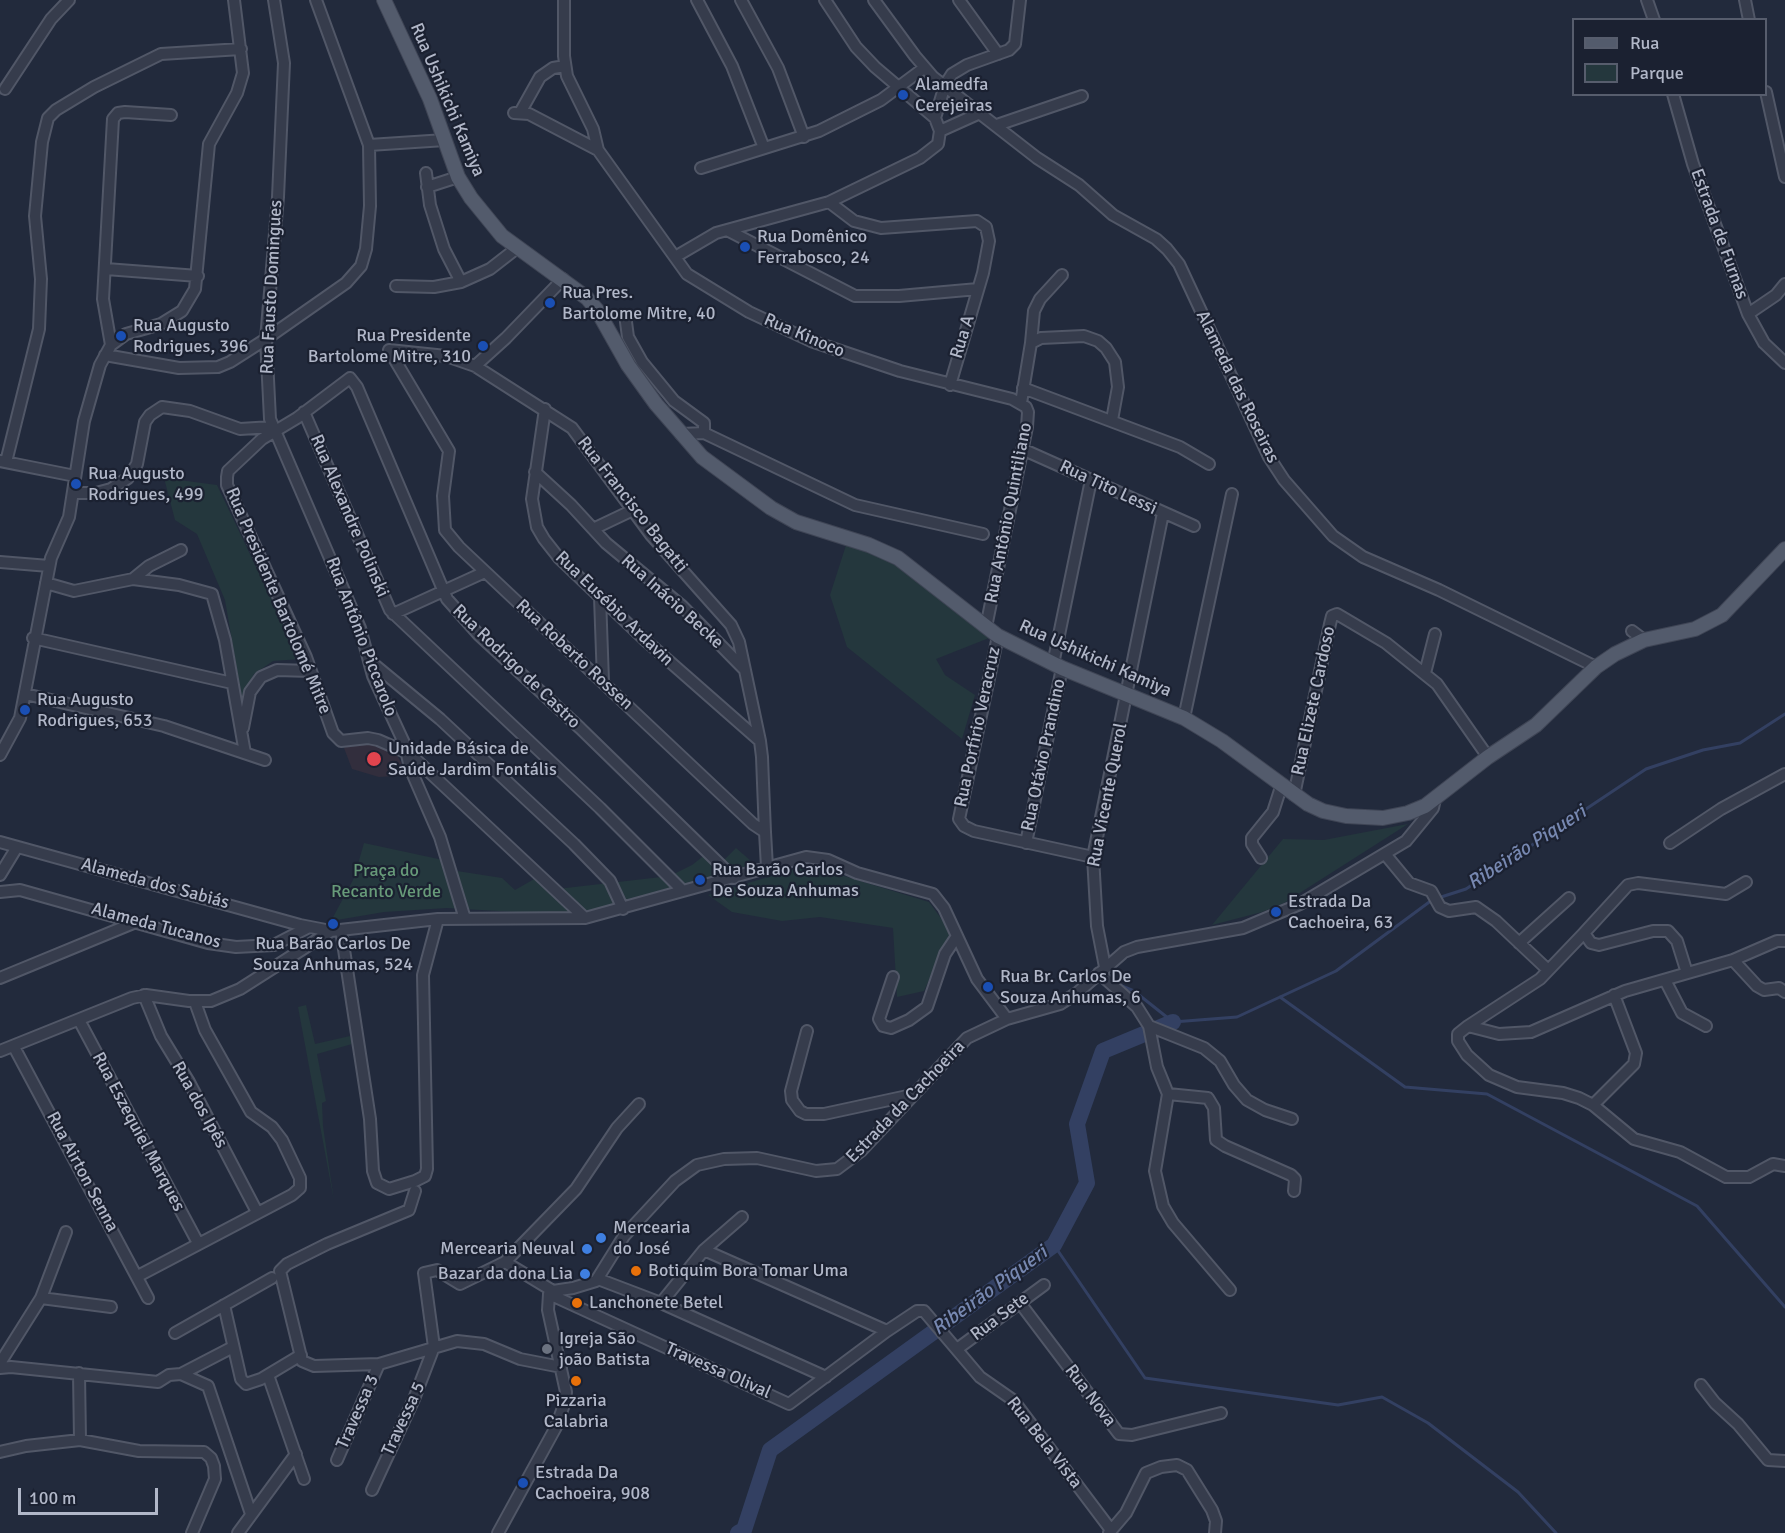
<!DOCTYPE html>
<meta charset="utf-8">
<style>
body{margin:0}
#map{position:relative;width:1785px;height:1533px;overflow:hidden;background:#222a3c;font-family:Signika,sans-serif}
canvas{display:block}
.legend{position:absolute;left:1572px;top:18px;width:195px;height:78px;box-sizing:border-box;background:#1b2131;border:2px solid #575d6d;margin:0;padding:8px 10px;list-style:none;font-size:18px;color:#b1b7c8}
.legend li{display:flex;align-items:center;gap:12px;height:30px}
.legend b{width:30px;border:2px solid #575d6d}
.scale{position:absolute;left:18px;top:1488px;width:140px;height:27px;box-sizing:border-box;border:3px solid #b1b7c8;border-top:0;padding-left:8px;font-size:18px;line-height:21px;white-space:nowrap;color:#b1b7c8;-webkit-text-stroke:4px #1b2131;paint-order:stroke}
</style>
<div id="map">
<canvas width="1785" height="1533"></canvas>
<ul class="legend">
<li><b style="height:8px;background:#535b6c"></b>Rua</li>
<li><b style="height:16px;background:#24373d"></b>Parque</li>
</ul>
<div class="scale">100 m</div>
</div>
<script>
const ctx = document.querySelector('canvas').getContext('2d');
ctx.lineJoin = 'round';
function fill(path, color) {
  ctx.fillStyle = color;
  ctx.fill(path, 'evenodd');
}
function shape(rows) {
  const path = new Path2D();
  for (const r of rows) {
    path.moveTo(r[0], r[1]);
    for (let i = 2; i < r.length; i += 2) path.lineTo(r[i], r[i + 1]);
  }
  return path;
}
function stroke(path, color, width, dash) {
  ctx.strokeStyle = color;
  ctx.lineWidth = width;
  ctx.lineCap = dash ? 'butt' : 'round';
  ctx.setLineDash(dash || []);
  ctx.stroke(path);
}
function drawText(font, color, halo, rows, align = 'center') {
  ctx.font = font + ' Signika,sans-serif';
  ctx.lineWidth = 4.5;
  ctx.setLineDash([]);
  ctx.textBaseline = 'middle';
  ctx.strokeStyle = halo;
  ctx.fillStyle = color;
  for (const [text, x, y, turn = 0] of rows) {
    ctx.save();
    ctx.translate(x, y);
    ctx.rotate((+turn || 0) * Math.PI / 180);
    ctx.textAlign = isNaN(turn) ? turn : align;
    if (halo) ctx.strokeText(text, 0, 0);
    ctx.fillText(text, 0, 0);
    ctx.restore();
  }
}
fill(shape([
 [373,741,393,748,408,775,379,777,352,769,344,748,358,742]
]), '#322e3d');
fill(shape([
 [164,478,217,485,300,659,273,661,254,674,242,699,225,600,197,534,175,520],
 [848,539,901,567,989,638,936,659,945,675,975,695,962,739,847,647,830,595],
 [1408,824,1284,903,1262,912,1212,925,1283,839,1324,840],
 [364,843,443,860,458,889,457,871,502,878,515,890,536,878,557,889,670,876,692,865,706,854,725,859,736,848,751,861,751,866,582,916,447,908,384,912,331,921,354,878],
 [808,865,929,902,951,932,924,991,897,997,893,928,820,917,782,921,732,912,708,895],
 [306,1005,315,1044,350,1036,352,1044,317,1054,326,1101,322,1103,323,1126,334,1201,298,1007]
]), '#24373d');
stroke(shape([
 [1438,898,1466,889,1646,769,1703,750,1740,743,1785,714],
 [1117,984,1134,991,1173,1022,1237,1017,1336,971,1432,900],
 [1280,997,1405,1087,1487,1094,1697,1206,1785,1307],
 [1054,1245,1145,1378,1338,1405,1382,1397,1428,1423,1518,1492,1556,1533]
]), '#334062', 3);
stroke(shape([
 [738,1533,744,1530,770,1450,1054,1245,1087,1183,1077,1124,1103,1051,1173,1022]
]), '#334062', 16);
const minor = shape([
 [274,0,284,63,278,197,266,339,270,419,360,628,373,676,405,745,410,768,440,837,465,919],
 [564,0,564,56,567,76,593,129,598,150,687,274,749,312,811,341,900,371,1012,399,1026,407,1028,412,1027,427,986,627],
 [697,0,732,66,764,148],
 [741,0,778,68,804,137],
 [874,0,915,56,933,77,1037,158,1079,185,1113,215,1156,239,1167,249,1179,264,1269,457,1284,480,1333,536,1363,557,1439,590,1596,667],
 [959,0,998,54],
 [1647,0,1654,20],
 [1745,0,1749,20],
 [5,89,51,19,69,0],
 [1766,92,1785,177],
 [1673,94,1693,164,1748,314,1764,343,1785,363],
 [521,111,540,77,553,68,565,66],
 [514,113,529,114,598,150],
 [935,118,945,85,952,74,967,65,1009,50,1015,44,1020,0],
 [997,125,1082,96],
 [940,131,980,113],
 [369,145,445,140],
 [701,168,819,131,881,100,924,68],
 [426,173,430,205,444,249,461,282],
 [427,187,458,177],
 [829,202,854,221,881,228,977,221,986,227,989,241,983,273,950,385],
 [727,230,855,296,899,296,978,289],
 [675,257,716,233,829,202,920,158,938,144,940,131,935,118,875,67,856,47,825,0],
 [106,269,198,276],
 [396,286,434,287,461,282,490,269,517,248],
 [1748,314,1776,295,1785,284],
 [626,322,628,337,642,362,674,401,704,423,704,433],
 [1031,343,1034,311,1040,299,1062,275],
 [111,345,103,299,113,119,118,113,125,112,171,115],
 [105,355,179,368,218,367,230,362,266,339,346,283,361,266,366,249,370,206,369,145,316,0],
 [475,366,506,338,563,279],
 [1023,388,1180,447,1209,464],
 [1021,403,1031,343,1041,338,1084,336,1098,341,1106,348,1115,362,1118,387,1112,420],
 [545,409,532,499,537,527,544,539,559,558,645,640,760,741],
 [304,412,390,610,600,808,683,891],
 [681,434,704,433,855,505,983,534],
 [1022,449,1194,526],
 [0,461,75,476],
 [6,462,39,329,41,279,35,216,42,142,48,118,56,110,94,87,161,54,241,49],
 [535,472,571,505,606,543,682,606,745,670],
 [73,493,96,493,111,489,128,478,137,464,145,422,150,415,162,407,190,411,240,429,272,427],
 [593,529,633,510],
 [0,562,49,566],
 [133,579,179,585,212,594,225,640,245,753],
 [46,583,74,591,133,579,149,566,181,550],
 [600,597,603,681],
 [393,614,485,572],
 [1632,631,1644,640],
 [998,636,959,819,964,826,974,831,1093,857],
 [33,638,232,683],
 [371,662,440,719,574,844,610,881,623,909],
 [1053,664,1091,480],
 [1425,673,1435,634],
 [25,694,164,726,265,760],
 [1184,718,1232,494],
 [243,728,250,692,261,677,277,670,311,671],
 [0,755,20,718,51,558,69,517,84,421,100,365,111,345,126,334,161,324,182,311,195,289,209,144,237,93,243,73,234,0],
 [1294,795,1330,624,1332,616,1337,614,1386,643,1437,684,1488,757],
 [765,832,753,824,459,547,445,530,443,496,449,451,389,350,446,356,475,366,572,428,651,535,731,625,739,642,760,741,762,757,763,783,765,832,767,867],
 [0,842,300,925,331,931],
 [1026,843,1062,668],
 [1670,843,1721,809,1785,774],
 [1385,854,1409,883,1431,891,1440,907,1449,911,1476,907,1496,921,1548,970],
 [1261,858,1252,844,1252,838,1273,812,1281,787],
 [0,875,17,847],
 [0,892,20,890,208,943,236,947,274,945,309,927],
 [585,918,410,754,378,740,368,738,341,741,333,733,306,657,227,485,227,477,228,471,262,439,297,418,350,378,357,387,447,599,479,635,580,728,734,878],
 [341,930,370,1119,373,1171,377,1183,389,1189,415,1181,425,1176,427,1169,423,975,438,919],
 [1584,933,1628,885,1638,883,1726,894,1746,882],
 [1785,941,1777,941,1733,960,1625,991,1531,1032,1499,1034,1468,1026,1458,1034,1458,1041,1467,1055,1489,1075,1517,1087,1563,1093,1579,1098,1593,1105,1634,1139,1680,1152,1726,1177,1749,1177,1773,1164,1785,1166],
 [1519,943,1569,898],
 [1733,960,1757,986,1764,990,1779,988,1785,992],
 [1105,967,1097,926,1093,857,1163,513],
 [1099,973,1137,1007,1149,1026,1157,1067,1168,1094,1155,1171,1163,1206,1173,1223,1230,1290],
 [893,977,879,1019,883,1026,891,1028,909,1020,927,1007,945,954,957,936],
 [0,978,136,922],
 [1665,980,1682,1013,1706,1026],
 [144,995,161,1036,189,1082,257,1212],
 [79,1020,198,1243],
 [1149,1026,1204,1048,1220,1061,1234,1085,1247,1100,1265,1110,1292,1119],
 [1468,1026,1540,979,1584,933,1591,943,1599,945,1653,931,1668,931,1677,941,1687,973],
 [807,1031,791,1091,792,1100,800,1111,806,1114,824,1114,912,1095],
 [14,1047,148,1298],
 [0,1051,132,998,146,995,189,1001,211,1001,240,989,331,931,438,919,585,918,806,857,828,860,857,873,933,894,944,908,977,979,1007,1019],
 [1168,1094,1208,1098,1214,1108,1216,1140,1225,1146,1291,1175,1295,1179,1294,1191],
 [1593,1105,1634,1064,1636,1053,1614,995],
 [415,1191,409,1210,327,1244,287,1264,280,1271,302,1361,314,1366,379,1364,457,1341,484,1344,520,1359,561,1367],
 [704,1250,887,1331],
 [505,1262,553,1291],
 [138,1276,292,1195,300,1188,300,1178,282,1140,272,1127,251,1112,205,1030,195,1002],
 [598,1279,661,1303,826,1377],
 [549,1294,553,1291,573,1288,596,1281,624,1236,675,1181,697,1165,724,1159,757,1158,816,1171,837,1169,861,1151,967,1038,1007,1019,1060,1004,1077,993,1124,952,1137,947,1243,928,1300,904,1406,841,1433,808,1435,799],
 [549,1294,789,1404,887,1331,917,1311,924,1311,980,1377,1013,1400,1111,1530],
 [41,1298,111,1307],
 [661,1303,704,1250,742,1217],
 [1020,1303,1119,1434,1132,1435,1221,1413],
 [224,1305,241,1379,246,1384,261,1379,301,1355],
 [175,1333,272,1278],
 [957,1349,1044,1285],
 [0,1363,41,1298,66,1232],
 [0,1368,11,1367,158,1382,169,1375,181,1374,208,1386,251,1514],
 [79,1373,80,1440],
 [181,1374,233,1347],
 [268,1375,304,1479],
 [1701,1385,1715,1403,1738,1424,1768,1460,1785,1461],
 [0,1452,26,1446,80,1440,139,1451,204,1452,211,1458,214,1466,215,1479,192,1533],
 [337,1460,379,1364],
 [372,1490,414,1399,434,1347,424,1273,437,1270,460,1284,505,1262,576,1189,617,1128,639,1104],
 [238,1533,296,1454],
 [498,1533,556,1427,565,1402,566,1392,548,1310,549,1294],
 [1109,1533,1126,1513,1146,1473,1161,1467,1177,1465,1187,1470,1212,1510,1216,1521,1215,1533]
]);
const major = shape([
 [384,0,430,99,458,177,471,198,502,236,587,298,597,310,628,365,656,404,702,457,771,508,796,522,869,545,898,558,998,636,1062,668,1184,718,1222,741,1308,804,1323,811,1346,816,1383,818,1408,813,1425,806,1488,757,1536,725,1596,667,1615,654,1644,640,1695,629,1722,615,1785,549]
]);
stroke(minor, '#515767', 14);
stroke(major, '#3f4555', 16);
stroke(minor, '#363c4c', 10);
stroke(major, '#535b6c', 14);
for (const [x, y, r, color] of [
 [903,95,6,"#1a4fb4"],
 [745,247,6,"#1a4fb4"],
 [550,303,6,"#1a4fb4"],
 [121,336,6,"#1a4fb4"],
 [483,346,6,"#1a4fb4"],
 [76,484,6,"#1a4fb4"],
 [25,710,6,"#1a4fb4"],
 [374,759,8,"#e0444e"],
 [700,880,6,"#1a4fb4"],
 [1276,912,6,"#1a4fb4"],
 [333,924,6,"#1a4fb4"],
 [988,987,6,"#1a4fb4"],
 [601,1238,6,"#3f7fe0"],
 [587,1249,6,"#3f7fe0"],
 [636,1271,6,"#e8710a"],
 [585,1274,6,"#3f7fe0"],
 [577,1303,6,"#e8710a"],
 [547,1349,6,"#6b7280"],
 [576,1381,6,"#e8710a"],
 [523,1483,6,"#1a4fb4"]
]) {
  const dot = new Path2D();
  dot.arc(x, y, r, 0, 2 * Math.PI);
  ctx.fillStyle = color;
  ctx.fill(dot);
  stroke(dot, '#1b2131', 2);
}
drawText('18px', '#b1b7c8', '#1b2131', [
 ["Alamedfa",915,85],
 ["Cerejeiras",915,106],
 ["Rua Domênico",757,237],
 ["Ferrabosco, 24",757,258],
 ["Rua Pres.",562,293],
 ["Bartolome Mitre, 40",562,314],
 ["Rua Augusto",133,326],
 ["Rodrigues, 396",133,347],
 ["Rua Presidente",471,336,"right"],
 ["Bartolome Mitre, 310",471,357,"right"],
 ["Rua Augusto",88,474],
 ["Rodrigues, 499",88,495],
 ["Rua Augusto",37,700],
 ["Rodrigues, 653",37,721],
 ["Unidade Básica de",388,749],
 ["Saúde Jardim Fontális",388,770],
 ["Rua Barão Carlos",712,870],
 ["De Souza Anhumas",712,891],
 ["Estrada Da",1288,902],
 ["Cachoeira, 63",1288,923],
 ["Rua Barão Carlos De",333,944,"center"],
 ["Souza Anhumas, 524",333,965,"center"],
 ["Rua Br. Carlos De",1000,977],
 ["Souza Anhumas, 6",1000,998],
 ["Mercearia",613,1228],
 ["do José",613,1249],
 ["Mercearia Neuval",575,1249,"right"],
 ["Botiquim Bora Tomar Uma",648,1271],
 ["Bazar da dona Lia",573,1274,"right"],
 ["Lanchonete Betel",589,1303],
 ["Igreja São",559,1339],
 ["joão Batista",559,1360],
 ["Pizzaria",576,1401,"center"],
 ["Calabria",576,1422,"center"],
 ["Estrada Da",535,1473],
 ["Cachoeira, 908",535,1494]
], 'left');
drawText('18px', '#b1b7c8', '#1b2131', [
 ["Rua Ushikichi Kamiya",447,100,67],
 ["Estrada de Furnas",1719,234,70],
 ["Rua Fausto Domingues",272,287,-87],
 ["Rua Kinoco",804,336,23],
 ["Rua A",963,337,-73],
 ["Alameda das Roseiras",1237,387,64],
 ["Rua Tito Lessi",1108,488,25],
 ["Rua Francisco Bagatti",632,505,52],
 ["Rua Antônio Quintiliano",1009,513,-79],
 ["Rua Alexandre Polinski",349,516,67],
 ["Rua Presidente Bartolomé Mitre",278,601,67],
 ["Rua Inácio Becke",672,602,42],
 ["Rua Eusébio Ardavin",614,609,44],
 ["Rua Antônio Piccarolo",361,637,69],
 ["Rua Roberto Rossen",574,655,43],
 ["Rua Ushikichi Kamiya",1095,659,24],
 ["Rua Rodrigo de Castro",516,667,44],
 ["Rua Elizete Cardoso",1314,701,-78],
 ["Rua Porfírio Veracruz",978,727,-78],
 ["Rua Otávio Prandino",1044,755,-78],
 ["Rua Vicente Querol",1108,795,-79],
 ["Alameda dos Sabiás",155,884,15],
 ["Alameda Tucanos",156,926,15],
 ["Estrada da Cachoeira",906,1102,-46],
 ["Rua dos Ipês",199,1105,61],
 ["Rua Eszequiel Marques",138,1132,62],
 ["Rua Airton Senna",82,1172,62],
 ["Rua Sete",1000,1317,-37],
 ["Travessa Olival",718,1371,24],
 ["Rua Nova",1090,1396,53],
 ["Travessa 3",358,1412,-66],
 ["Travessa 5",404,1419,-65],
 ["Rua Bela Vista",1044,1443,52]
]);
drawText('18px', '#679a79', '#1b2131', [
 ["Praça do",386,871],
 ["Recanto Verde",386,892]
]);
drawText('italic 20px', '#7788b1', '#1b2131', [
 ["Ribeirão Piqueri",1527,848,-33],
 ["Ribeirão Piqueri",990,1291,-36]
]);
</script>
